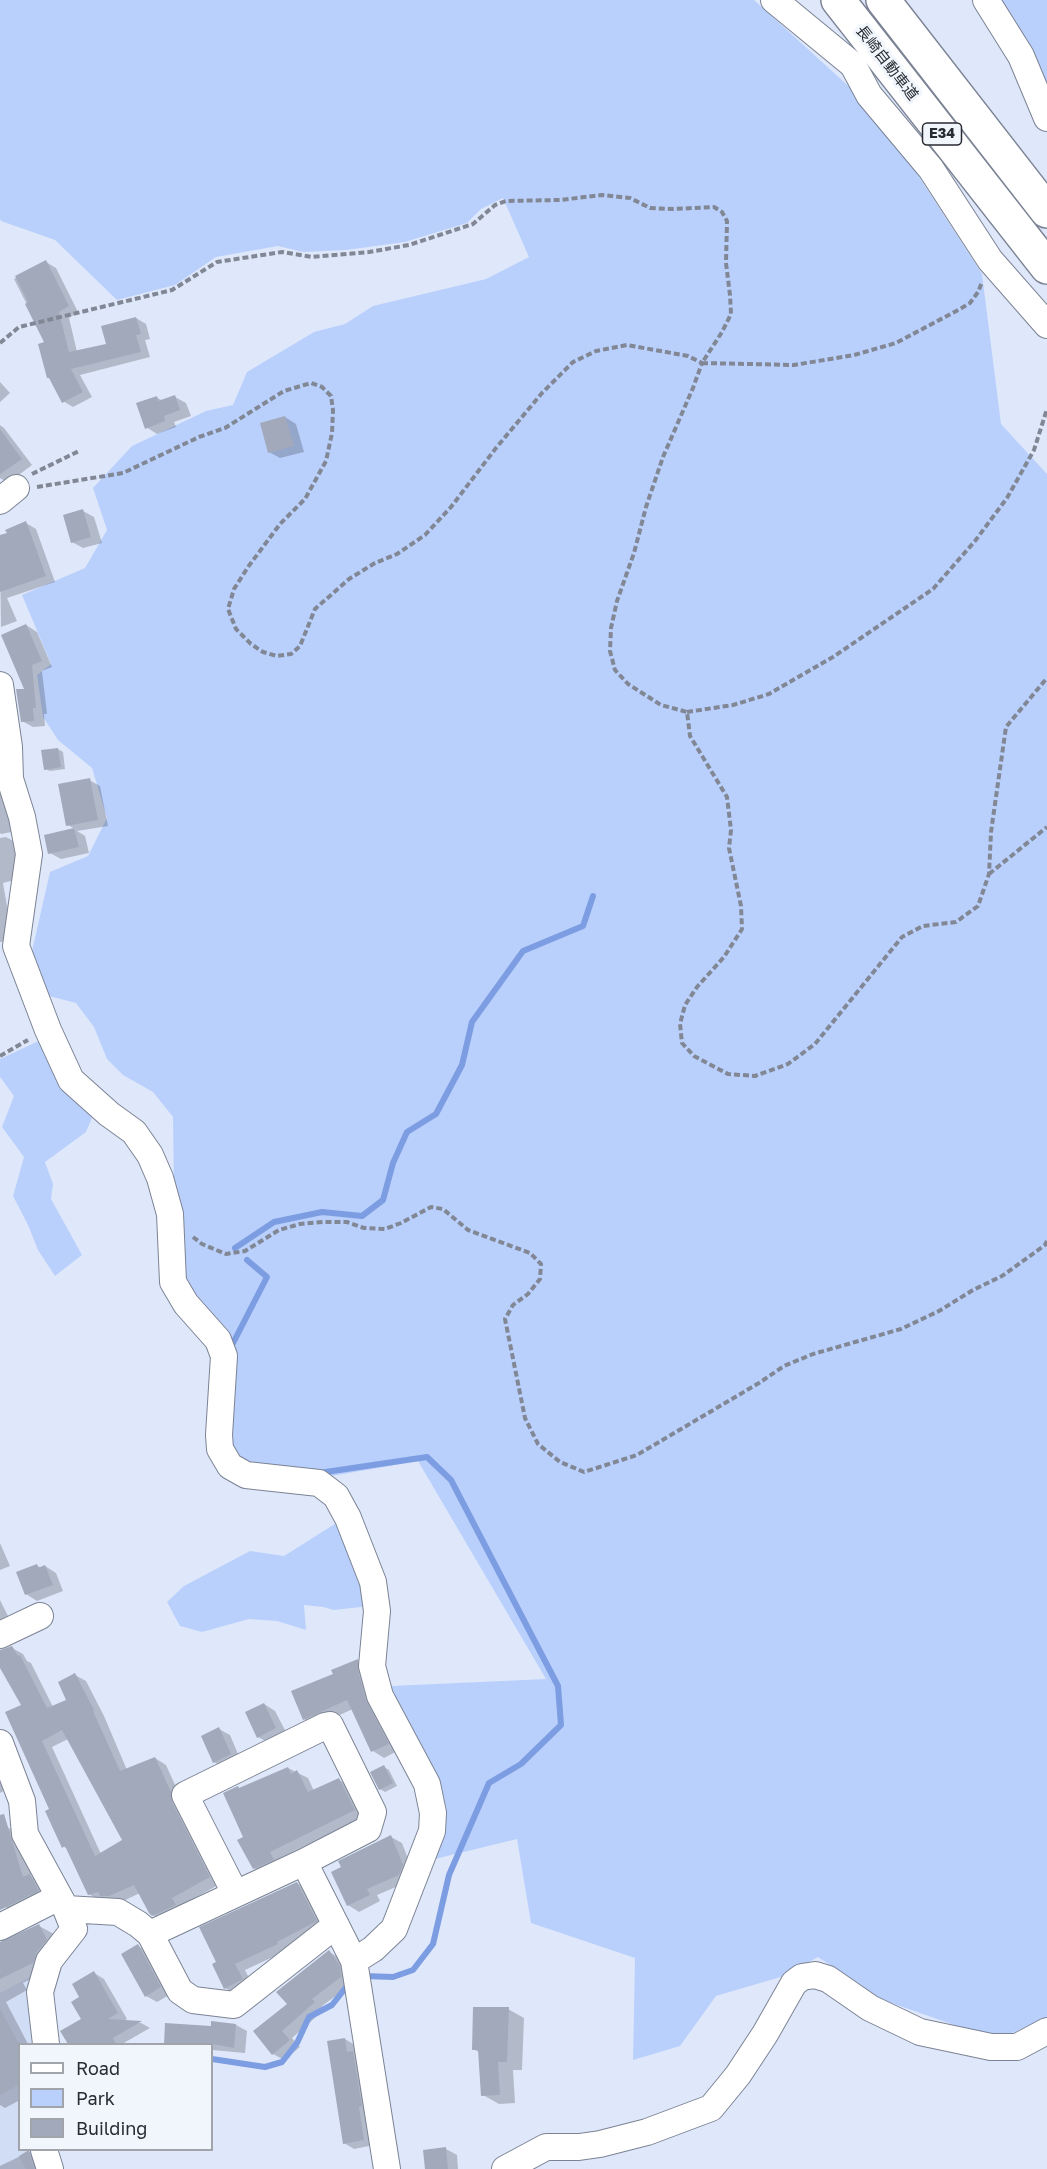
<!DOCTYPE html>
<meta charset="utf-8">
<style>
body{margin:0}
#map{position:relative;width:1047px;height:2169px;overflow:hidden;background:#dfe8fa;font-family:"Golos Text",sans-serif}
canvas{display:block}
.legend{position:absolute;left:18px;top:2043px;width:195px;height:108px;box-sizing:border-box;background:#f1f5fc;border:2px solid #a1a4ab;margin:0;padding:8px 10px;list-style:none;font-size:18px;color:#282b32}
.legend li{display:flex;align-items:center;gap:12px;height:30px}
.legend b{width:30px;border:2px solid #a1a4ab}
</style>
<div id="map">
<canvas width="1047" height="2169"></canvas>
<ul class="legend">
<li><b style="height:8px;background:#fff"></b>Road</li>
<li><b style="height:16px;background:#bad0fc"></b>Park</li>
<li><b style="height:16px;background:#a1a9bb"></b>Building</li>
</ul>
</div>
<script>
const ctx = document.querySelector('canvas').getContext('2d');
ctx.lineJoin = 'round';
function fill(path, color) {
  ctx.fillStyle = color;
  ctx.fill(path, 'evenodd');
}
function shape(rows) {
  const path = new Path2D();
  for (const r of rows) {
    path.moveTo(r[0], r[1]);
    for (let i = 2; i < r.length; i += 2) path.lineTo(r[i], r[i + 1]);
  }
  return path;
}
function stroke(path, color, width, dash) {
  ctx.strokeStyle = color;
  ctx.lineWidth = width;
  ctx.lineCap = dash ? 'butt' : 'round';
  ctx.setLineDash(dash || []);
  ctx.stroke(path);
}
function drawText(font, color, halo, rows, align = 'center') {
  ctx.font = font + ' "Golos Text","Noto Sans JP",sans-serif';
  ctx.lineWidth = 6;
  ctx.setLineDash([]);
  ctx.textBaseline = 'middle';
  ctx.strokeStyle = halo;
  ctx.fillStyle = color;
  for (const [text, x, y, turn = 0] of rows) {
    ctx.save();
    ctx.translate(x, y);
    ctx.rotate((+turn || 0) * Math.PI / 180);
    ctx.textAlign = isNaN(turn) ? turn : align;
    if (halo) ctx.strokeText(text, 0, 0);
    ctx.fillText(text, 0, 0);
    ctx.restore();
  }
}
fill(shape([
 [39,1972,39,2044,20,2044,20,2150,40,2150,49,2169,0,2169,0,1993]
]), '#d1dcf5');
fill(shape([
 [0,0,754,0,877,112,982,274,1001,424,1047,474,1047,2017,997,2040,880,1999,818,1957,784,1976,716,1996,680,2046,633,2060,635,1958,531,1923,517,1839,435,1859,446,1814,391,1686,546,1679,418,1461,326,1477,244,1463,229,1443,233,1345,185,1288,174,1196,173,1117,153,1092,123,1075,107,1059,94,1027,76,1003,49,996,32,951,50,872,88,856,107,818,92,768,58,740,43,717,37,675,51,664,22,595,85,568,107,530,93,488,132,446,206,411,233,405,247,372,314,332,345,324,373,306,486,279,529,257,503,198,481,209,467,223,405,242,346,250,303,252,278,246,216,257,175,285,117,300,55,240,1,221,0,219],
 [993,0,1047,0,1047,90],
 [43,1039,96,1108,86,1132,45,1162,53,1184,51,1199,82,1255,55,1276,38,1250,28,1225,13,1196,24,1157,2,1127,14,1096,0,1077,0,1059],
 [341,1520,370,1606,334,1610,323,1607,304,1605,306,1630,277,1621,249,1619,202,1632,180,1626,167,1602,184,1586,250,1551,284,1556]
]), '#bad0fc');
fill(shape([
 [46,262,56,268,78,312,69,318,77,352,108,345,136,318,146,324,150,339,145,340,150,357,80,375,92,397,73,407,63,401,52,380,48,377,47,344,14,279],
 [0,382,10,393,0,402],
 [156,397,163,401,175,397,186,403,191,416,174,422,176,427,157,434,146,427],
 [285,417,296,424,304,452,280,458,269,452],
 [0,425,4,428,32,465,8,483,0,478],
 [83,511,94,517,102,543,83,548,72,542],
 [26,523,36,529,55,582,7,598,17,621,1,627,0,553],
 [26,625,37,632,52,667,42,671,47,714,44,714,45,726,33,727,22,721,26,690],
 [58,749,63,752,65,769,50,771,45,769],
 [0,771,17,831,1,834,0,833],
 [89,780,100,786,108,826,77,831,85,836,89,853,61,859,50,853,46,836,75,829,68,825],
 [6,837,17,843,22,878,3,883,13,940,0,942,0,838],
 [0,1543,10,1566,0,1570],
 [37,1565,41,1568,45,1566,56,1573,63,1591,37,1601,26,1594],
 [0,1600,11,1622,0,1627],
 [12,1648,23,1654,27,1661,31,1663,53,1707,68,1701,75,1675,86,1681,104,1716,127,1770,155,1758,166,1765,220,1884,182,1905,186,1912,164,1922,153,1915,140,1893,121,1902,113,1901,107,1898,100,1901,89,1894,69,1850,63,1846,23,1705,0,1665,0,1652],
 [68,1739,124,1840,101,1854,52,1747],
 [357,1661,368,1667,399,1750,384,1758,373,1751,353,1709,315,1726,304,1719,335,1675],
 [264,1704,275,1711,287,1734,269,1743,258,1737],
 [219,1729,230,1735,241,1761,225,1768,214,1762],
 [0,1763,9,1788,0,1793],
 [384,1767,389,1770,397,1786,385,1792,380,1789],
 [288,1768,308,1778,314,1791,339,1780,350,1786,365,1816,280,1858,284,1866,265,1875,254,1868,245,1837],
 [7,1827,18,1833,32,1877,41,1882,49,1897,16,1913,5,1907,0,1896,0,1829],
 [391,1837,402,1843,413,1872,410,1881,377,1895,380,1901,359,1912,348,1905],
 [297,1883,308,1890,327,1927,288,1950,245,1970,253,1986,236,1994,225,1988,214,1964],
 [39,1926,54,1934,47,1971,23,1983,27,1990,6,2002,28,2044,20,2044,20,2100,5,2108,0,2105,0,1949],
 [138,1946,149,1952,171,1994,157,2002,146,1996],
 [329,1952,340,1958,352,1984,322,2006,325,2009,292,2038,300,2047,284,2060,273,2054,289,2004],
 [94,1973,104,1979,127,2019,123,2021,141,2023,150,2028,122,2044,70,2044,62,2032,83,2020],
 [508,2009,524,2018,522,2070,513,2070,515,2103,499,2104,483,2095,479,2052,473,2049],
 [167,2025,212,2028,236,2025,247,2031,245,2053,212,2050,212,2044,165,2044],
 [345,2039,355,2045,374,2145,354,2149,344,2143],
 [446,2149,457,2155,458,2169,426,2169],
 [29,2152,44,2160,46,2169,0,2169,0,2166]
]), '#0003');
stroke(shape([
 [235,1248,274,1222,322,1212,362,1216,383,1200,393,1163,407,1132,436,1114,462,1065,472,1022,523,951,583,926,593,896],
 [230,1349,267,1277,247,1260],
 [319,1473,427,1457,451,1480,558,1686,561,1725,521,1764,489,1783,449,1875,433,1944,413,1970,393,1977,364,1976],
 [212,2059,265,2067,282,2062,297,2043,309,2017,332,2005,347,1986]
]), '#7d9de2', 6);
fill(shape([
 [46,260,69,306,59,312,69,352,106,344,101,326,136,317,141,334,136,335,141,352,71,369,83,392,62,403,49,378,47,378,38,344,44,342,25,304,28,302,15,276],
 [175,395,180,410,164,416,165,421,145,429,136,403,157,396,158,401],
 [285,416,294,446,268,453,260,423],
 [0,429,22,459,0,474],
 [83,509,91,537,71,543,63,515],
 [26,521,46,576,0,592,0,535,7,533,5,530],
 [26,624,42,661,32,665,36,708,33,708,34,721,21,722,16,689,24,689,1,635],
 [58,748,61,767,44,770,41,750],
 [90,778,98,820,66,826,58,784],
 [74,828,79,847,48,854,44,835],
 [37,1564,38,1568,45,1565,53,1585,25,1595,16,1572],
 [12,1646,18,1656,20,1655,47,1708,66,1700,58,1682,75,1673,94,1710,93,1711,120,1771,155,1757,171,1792,172,1802,210,1877,172,1898,176,1905,152,1916,149,1913,134,1885,109,1896,100,1896,98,1892,88,1895,65,1846,62,1848,45,1811,49,1809,5,1712,21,1705,0,1668,0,1650],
 [62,1730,122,1840,95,1856,42,1741],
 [358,1659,358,1670,366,1700,389,1744,371,1752,347,1700,303,1720,291,1691,333,1674,331,1670],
 [264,1703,276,1728,257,1738,245,1712],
 [219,1727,231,1754,213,1763,201,1736],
 [384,1765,393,1783,379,1790,370,1772],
 [288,1767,291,1774,297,1770,308,1792,339,1778,355,1810,270,1852,274,1860,253,1869,237,1840,243,1837,223,1793,238,1786,239,1788],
 [4,1814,23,1877,30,1874,39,1891,0,1910,0,1815],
 [391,1835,403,1865,399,1875,367,1889,370,1895,347,1906,331,1872,341,1867,338,1861],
 [297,1882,317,1921,277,1942,278,1944,235,1964,243,1979,224,1989,212,1964,216,1962,199,1927],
 [39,1924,47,1940,37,1952,33,1963,0,1979,0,1942],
 [138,1944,161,1987,145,1997,121,1954],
 [329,1950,340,1966,341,1977,312,1999,315,2002,282,2031,290,2040,272,2055,253,2031,287,2004,276,1992],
 [94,1971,118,2013,108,2019,142,2021,113,2038,116,2044,68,2044,60,2031,81,2019,71,2002,79,1997,72,1984],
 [473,2007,509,2007,507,2062,498,2062,500,2095,481,2096,478,2050,472,2050],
 [0,2009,20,2046,20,2084,0,2095],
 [211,2021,236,2024,234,2048,212,2044,164,2044,165,2023,211,2026],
 [345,2038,347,2052,353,2051,362,2106,359,2107,364,2140,343,2144,327,2041],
 [446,2147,448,2169,425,2169,423,2150],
 [29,2150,30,2155,34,2169,26,2169,19,2156]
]), '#a1a9bb');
const minor = shape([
 [774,0,853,65,869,95,931,169,990,260,1047,325],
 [986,0,1021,56,1047,118],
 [0,501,16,488],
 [0,685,9,747,10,779,22,817,29,854,16,946,48,1030,71,1080,109,1114,134,1132,150,1155,160,1178,170,1214,173,1282,186,1304,218,1340,224,1356,219,1435,220,1449,230,1466,246,1475,319,1483,336,1496,348,1518,373,1582,377,1611,372,1666,380,1696,427,1784,433,1813,432,1831,394,1929,373,1949,354,1961,387,2169],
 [0,1635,40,1616],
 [0,1743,22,1801,25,1834,66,1909,74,1929,49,1961,40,1992,46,2044],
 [304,1862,150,1934,180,1991,193,2000,234,2005,336,1925],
 [235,1893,185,1795,325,1726,330,1725,373,1812,368,1829,304,1862,354,1961],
 [66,1909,118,1912,138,1924,150,1934],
 [0,1927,59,1897],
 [44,2150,50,2169],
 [505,2169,546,2147,579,2147,600,2144,647,2132,711,2108,738,2075,765,2034,794,1983,802,1977,815,1975,828,1979,870,2008,920,2032,991,2047,1017,2047,1047,2031]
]);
const highway = shape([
 [838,0,1047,267],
 [883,0,1047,211]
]);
stroke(minor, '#7b8394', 28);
stroke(highway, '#7b8394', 36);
stroke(shape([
 [0,343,19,327,172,290,217,262,282,252,312,257,369,252,409,245,473,224,495,205,506,201,560,200,602,195,630,198,650,208,673,209,714,207,722,212,727,221,726,263,730,295,731,314,722,332,702,363],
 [702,363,794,365,854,355,896,343,960,309,970,303,978,292,982,282],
 [32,474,79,451],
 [37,487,123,473,199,437,225,428,284,391,311,383,322,387,331,396,333,410,332,433,326,461,305,499,280,524,248,567,234,589,228,609,236,629,251,644,263,652,277,656,291,654,300,646,315,609,349,579,375,563,397,554,425,535,451,507,496,448,542,393,573,362,596,351,627,345,688,356,702,363,693,388,663,457,646,507,634,553,617,601,611,628,610,651,615,670,628,684,661,705,687,712,690,736,727,797,731,830,729,848,741,906,742,929,724,957,697,987,685,1005,680,1024,682,1043,694,1056,728,1074,755,1076,788,1064,815,1044,902,937,923,926,956,922,978,906,989,874,991,832,1006,727,1047,678],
 [687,712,733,705,769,694,833,657,933,589,975,541,1007,498,1034,450,1047,409],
 [989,874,1047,827],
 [0,1056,28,1040],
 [193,1237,202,1244,226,1254,245,1251,279,1230,300,1224,323,1222,347,1222,364,1228,385,1229,401,1223,431,1207,443,1209,468,1230,530,1253,541,1264,540,1279,528,1294,513,1305,505,1319,525,1418,538,1444,560,1462,584,1472,637,1455,759,1383,784,1366,813,1354,901,1329,939,1311,973,1290,1002,1276,1045,1245,1047,1241]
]), '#818794', 4, [6, 3]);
stroke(minor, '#fff', 26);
stroke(highway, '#fff', 33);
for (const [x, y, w] of [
 [942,134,39]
]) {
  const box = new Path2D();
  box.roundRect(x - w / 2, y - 11, w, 22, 4.5);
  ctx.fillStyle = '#f1f5fc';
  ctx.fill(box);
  stroke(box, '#282b32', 1.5);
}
drawText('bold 14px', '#282b32', null, [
 ["E34",942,134]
]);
drawText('15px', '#282b32', '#f1f5fc', [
 ["長崎自動車道",887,63,52]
]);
</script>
